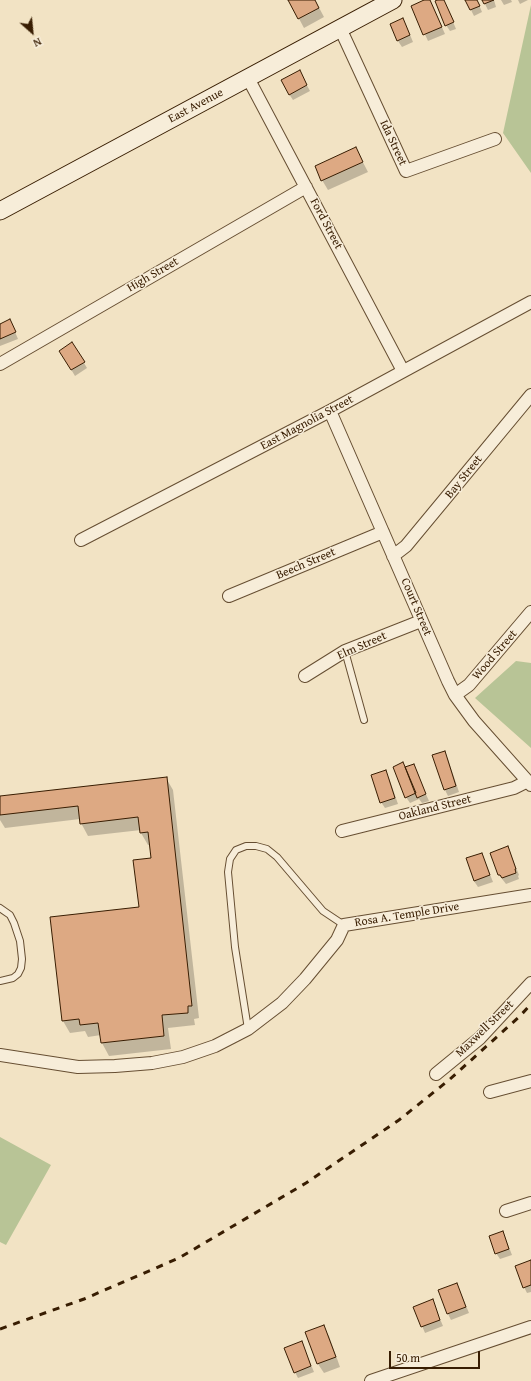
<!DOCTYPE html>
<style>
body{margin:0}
#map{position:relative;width:531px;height:1381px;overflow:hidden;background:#f2e3c4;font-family:"Gentium Book Plus",serif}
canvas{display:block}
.north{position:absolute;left:12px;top:12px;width:40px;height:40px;-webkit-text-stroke:3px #f7edd9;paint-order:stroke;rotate:153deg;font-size:11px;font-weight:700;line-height:16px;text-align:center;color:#381d02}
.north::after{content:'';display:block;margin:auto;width:14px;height:18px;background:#381d02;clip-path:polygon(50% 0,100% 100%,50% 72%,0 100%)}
.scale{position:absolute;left:389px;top:1351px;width:91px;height:18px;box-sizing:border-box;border:2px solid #381d02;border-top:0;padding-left:5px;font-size:12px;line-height:14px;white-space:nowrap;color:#381d02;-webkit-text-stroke:3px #f7edd9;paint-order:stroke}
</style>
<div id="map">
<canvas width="531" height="1381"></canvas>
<div class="north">N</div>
<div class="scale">50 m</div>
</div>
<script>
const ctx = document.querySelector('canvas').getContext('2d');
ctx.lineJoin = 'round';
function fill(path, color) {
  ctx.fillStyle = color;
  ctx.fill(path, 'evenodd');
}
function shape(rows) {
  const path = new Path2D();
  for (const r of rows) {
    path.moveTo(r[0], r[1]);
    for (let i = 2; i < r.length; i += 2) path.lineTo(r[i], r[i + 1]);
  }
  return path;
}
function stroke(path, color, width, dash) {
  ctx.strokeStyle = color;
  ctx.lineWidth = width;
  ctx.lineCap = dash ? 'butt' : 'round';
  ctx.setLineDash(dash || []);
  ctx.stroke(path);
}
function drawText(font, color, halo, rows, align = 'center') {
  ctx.font = font + ' "Gentium Book Plus",serif';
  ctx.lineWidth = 3;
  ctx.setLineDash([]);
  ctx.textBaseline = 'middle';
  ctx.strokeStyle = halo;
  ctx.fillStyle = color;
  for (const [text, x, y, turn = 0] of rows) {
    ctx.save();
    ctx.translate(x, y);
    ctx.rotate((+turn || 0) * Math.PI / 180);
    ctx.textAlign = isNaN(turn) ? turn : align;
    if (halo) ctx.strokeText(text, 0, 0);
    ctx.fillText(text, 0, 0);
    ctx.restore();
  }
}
fill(shape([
 [531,5,531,173,503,133],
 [516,661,531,663,531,748,475,698],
 [0,1137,51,1165,6,1245,0,1242]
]), '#b8c496');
fill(shape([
 [289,0,315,0,324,17,304,28],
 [426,0,430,0,432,5,445,34,428,41,412,6],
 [440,0,443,0,446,5,456,29,450,31,446,25],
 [466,0,477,0,482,12,474,16],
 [483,0,494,0,496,7,488,10],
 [501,0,511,0,512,2,504,5],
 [518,0,528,0,520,4],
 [406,25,413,42,402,47,398,41],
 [303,78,310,91,293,100,289,94],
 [356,149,368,172,328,190,322,180],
 [0,325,13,327,18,339,0,346],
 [72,343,87,368,75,376,60,351],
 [444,752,448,759,459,792,448,796,445,790,434,756],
 [413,765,429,801,422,803,419,799,410,803,406,797,405,768],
 [385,772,389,778,398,804,385,808,381,802],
 [166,778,173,790,199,1018,194,1019,195,1025,168,1028,171,1049,109,1056,102,1043,101,1035,88,1037,85,1031,70,1033,63,1021,140,908,152,859,150,845,148,845,141,833,141,830,88,836,81,823,80,819,5,828,0,820,0,797],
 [508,847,519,875,518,876,519,879,506,884,499,875,492,853],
 [482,854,493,882,478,887,474,881],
 [503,1232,512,1255,500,1259,496,1253],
 [531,1261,531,1292,527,1293,524,1287],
 [457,1284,469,1313,451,1320,448,1314],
 [432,1300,443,1326,425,1333,414,1307],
 [323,1326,329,1336,340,1367,324,1373,318,1364,307,1333],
 [302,1343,314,1372,298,1378,295,1372]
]), '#0003');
const building = shape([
 [288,0,315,0,319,8,298,19,288,0],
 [424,0,430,0,442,27,423,35,411,6,424,0],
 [437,0,444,0,454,22,445,26,435,1,437,0],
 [465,0,477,0,480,6,470,10,465,0],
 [482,0,494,0,484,4,482,0],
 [403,18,410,35,397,41,390,24,403,18],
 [300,70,307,85,289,95,281,80,300,70],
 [356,147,363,162,321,181,315,166,356,147],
 [10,319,16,332,0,339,0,324,10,319],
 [72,342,85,362,71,370,59,351,72,342],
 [445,751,456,786,444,790,432,755,445,751],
 [403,762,416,793,405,798,393,767,403,762],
 [414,764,426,794,417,798,405,767,414,764],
 [386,770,395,798,380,803,371,775,386,770],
 [167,777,192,1006,188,1006,188,1013,162,1015,164,1036,101,1043,98,1023,80,1025,79,1019,62,1021,50,917,139,907,133,860,151,858,148,832,140,833,138,817,80,824,78,806,0,815,0,796,167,777],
 [508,846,516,869,515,869,516,873,502,878,500,875,498,875,490,853,508,846],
 [482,853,490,875,474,881,466,858,482,853],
 [503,1231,509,1249,495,1254,489,1236,503,1231],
 [531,1260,531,1285,523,1288,515,1266,531,1260],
 [457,1283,466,1307,447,1314,438,1290,457,1283],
 [433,1299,440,1320,421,1327,413,1307,433,1299],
 [324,1325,336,1357,317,1364,305,1332,324,1325],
 [302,1341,311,1366,294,1373,284,1348,302,1341]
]);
fill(building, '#dda983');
stroke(building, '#381d02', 1);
const lane = shape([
 [345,651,364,720],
 [0,908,10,915,14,923,20,941,22,959,21,968,18,974,13,978,0,981],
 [248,1029,235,947,228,872,230,859,236,850,246,846,256,846,267,849,277,857,323,911,344,925]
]);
const street = shape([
 [340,28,406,171,495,139],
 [248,78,403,371],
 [0,364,306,187],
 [330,411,448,681,455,695,474,721,531,785],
 [81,540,330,411,531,302],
 [393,556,406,546,531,395],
 [229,596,383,532],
 [305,676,345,651,421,621],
 [455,695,469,685,531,612],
 [342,831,514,788,528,781],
 [0,1055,78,1067,115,1066,152,1063,183,1057,215,1046,248,1029,282,1003,305,979,337,940,344,925,531,895],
 [436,1074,480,1038,531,983],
 [490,1092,531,1081],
 [506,1211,531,1203],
 [371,1381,531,1327]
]);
const secondary = shape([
 [0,211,393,0]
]);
stroke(lane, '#664e32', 8);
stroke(street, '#664e32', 14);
stroke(secondary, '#381d02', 19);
stroke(lane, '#f7edd9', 6);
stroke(street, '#f7edd9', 12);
stroke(secondary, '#f7edd9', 17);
stroke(shape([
 [0,1329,84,1299,179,1258,306,1183,399,1120,449,1080,520,1016,531,1004]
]), '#381d02', 3, [7, 7]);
drawText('12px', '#381d02', '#f7edd9', [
 ["East Avenue",196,106,-28],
 ["Ida Street",393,143,65],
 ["Ford Street",326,224,62],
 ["High Street",153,275,-30],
 ["East Magnolia Street",307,423,-28],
 ["Bay Street",464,477,-51],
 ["Beech Street",306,564,-23],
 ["Court Street",416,607,67],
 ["Elm Street",362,646,-24],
 ["Wood Street",495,655,-49],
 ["Oakland Street",435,808,-14],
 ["Rosa A. Temple Drive",407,915,-9],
 ["Maxwell Street",485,1029,-44]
]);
</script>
